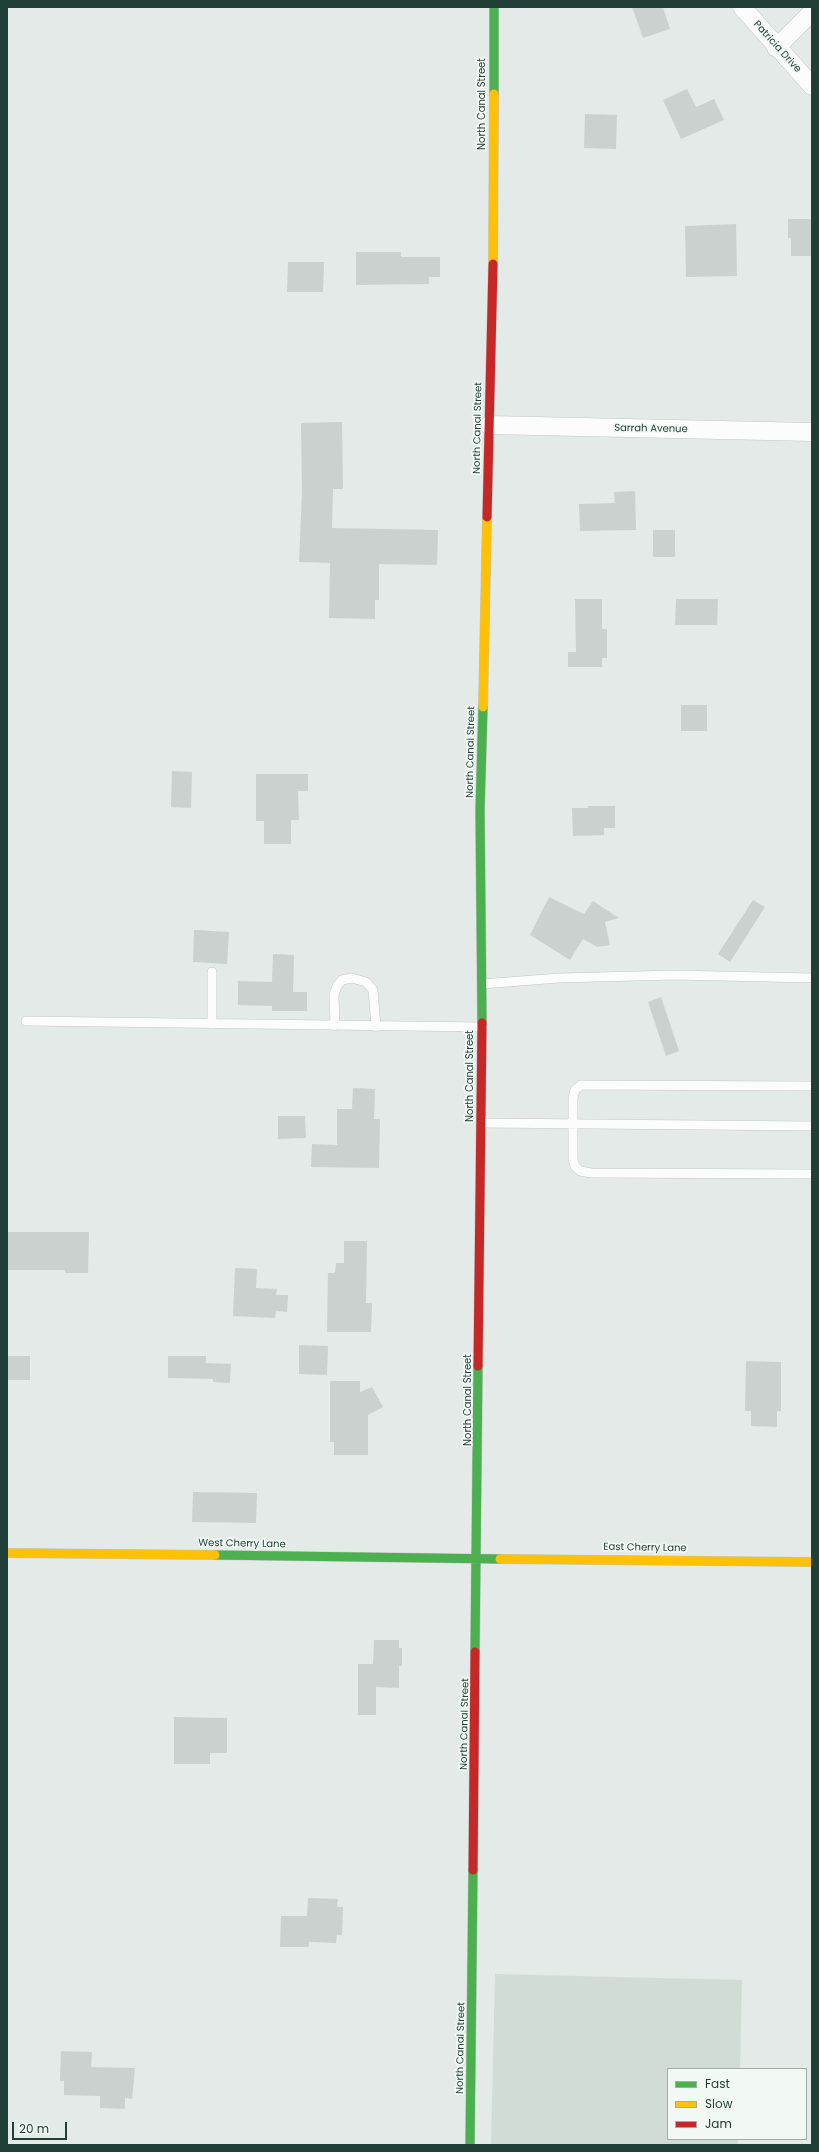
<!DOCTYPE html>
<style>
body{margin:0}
#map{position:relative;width:819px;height:2152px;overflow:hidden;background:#e4eae7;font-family:Poppins,sans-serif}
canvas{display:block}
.frame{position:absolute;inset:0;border:8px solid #203f36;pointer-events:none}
.legend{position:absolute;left:667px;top:2068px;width:140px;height:72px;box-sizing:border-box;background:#f2f9f5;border:1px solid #9eafa9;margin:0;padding:5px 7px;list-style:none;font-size:12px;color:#203f36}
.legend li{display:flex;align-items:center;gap:8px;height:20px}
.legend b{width:20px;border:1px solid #9eafa9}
.scale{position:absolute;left:12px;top:2122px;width:55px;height:18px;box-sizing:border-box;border:2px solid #203f36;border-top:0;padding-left:5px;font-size:12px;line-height:14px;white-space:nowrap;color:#203f36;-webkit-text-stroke:3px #f2f9f5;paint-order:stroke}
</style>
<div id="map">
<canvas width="819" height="2152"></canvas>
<div class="frame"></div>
<ul class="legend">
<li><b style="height:5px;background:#4caf50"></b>Fast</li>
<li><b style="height:5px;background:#ffc107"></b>Slow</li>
<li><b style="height:5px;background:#c62828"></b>Jam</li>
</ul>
<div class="scale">20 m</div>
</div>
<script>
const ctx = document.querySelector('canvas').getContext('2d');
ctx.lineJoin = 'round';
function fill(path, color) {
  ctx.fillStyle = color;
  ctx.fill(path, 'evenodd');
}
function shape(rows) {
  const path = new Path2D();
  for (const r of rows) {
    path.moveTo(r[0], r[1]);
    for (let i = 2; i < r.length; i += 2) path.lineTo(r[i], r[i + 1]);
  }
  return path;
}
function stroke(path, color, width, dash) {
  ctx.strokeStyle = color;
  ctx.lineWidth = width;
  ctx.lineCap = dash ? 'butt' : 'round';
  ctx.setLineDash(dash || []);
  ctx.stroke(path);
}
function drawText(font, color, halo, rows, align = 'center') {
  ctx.font = font + ' Poppins,sans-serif';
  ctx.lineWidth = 3.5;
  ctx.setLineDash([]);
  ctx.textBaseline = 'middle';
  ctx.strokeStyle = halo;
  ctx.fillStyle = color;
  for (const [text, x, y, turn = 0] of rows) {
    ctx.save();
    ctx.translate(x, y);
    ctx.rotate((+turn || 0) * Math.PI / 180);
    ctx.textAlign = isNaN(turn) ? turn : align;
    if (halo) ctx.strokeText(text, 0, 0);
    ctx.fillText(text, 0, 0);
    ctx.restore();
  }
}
fill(shape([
 [495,1974,742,1980,740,2069,668,2069,668,2139,738,2139,738,2145,491,2145]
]), '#d1dcd7');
fill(shape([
 [632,7,663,7,670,29,643,38],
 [687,89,696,107,714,99,724,120,681,139,663,100],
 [585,114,617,115,616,149,584,148],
 [788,219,812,219,812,256,791,256,791,238,788,238],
 [736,224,737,276,686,277,685,226],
 [356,252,401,252,401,257,440,257,440,277,429,277,429,284,356,285],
 [288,262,324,262,323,292,287,292],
 [342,422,343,489,333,489,332,528,438,530,437,565,379,564,379,600,375,600,375,619,329,618,330,563,299,562,302,492,301,423],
 [635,491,636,530,580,531,579,504,615,503,614,492],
 [653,530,675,530,675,557,653,557],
 [575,599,602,599,602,629,607,629,607,658,602,658,602,667,568,667,568,652,576,652],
 [676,599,718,599,717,625,675,625],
 [681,705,707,705,707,731,681,731],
 [172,771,192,772,191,808,171,807],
 [256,774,308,774,308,791,298,791,299,820,291,820,291,844,264,844,264,821,256,821],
 [588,806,615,806,615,828,604,828,604,835,573,836,572,808,588,808],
 [549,897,584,914,593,901,619,918,605,922,610,945,597,947,583,939,570,960,530,935],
 [753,900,765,907,730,962,718,954],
 [194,930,229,932,227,964,193,962],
 [273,954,294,955,293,992,307,992,307,1011,272,1011,272,1006,238,1005,238,981,272,982],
 [661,997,679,1051,666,1056,648,1002],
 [353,1088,375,1089,374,1119,380,1119,379,1168,311,1167,312,1144,337,1145,337,1109,352,1109],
 [278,1116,305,1116,306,1138,278,1139],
 [7,1232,89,1232,88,1273,65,1273,65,1270,7,1270],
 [344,1241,367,1241,366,1303,372,1303,371,1332,327,1332,328,1273,335,1273,336,1263,344,1263],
 [235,1268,257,1269,256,1288,277,1289,276,1295,288,1295,287,1312,276,1311,275,1318,233,1316],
 [299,1345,328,1346,327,1375,299,1374],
 [7,1356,30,1356,30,1380,7,1380],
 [168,1356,206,1356,206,1363,231,1364,230,1383,213,1382,213,1379,168,1378],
 [746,1361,781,1362,781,1411,777,1411,777,1427,751,1426,751,1411,745,1411],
 [330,1381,360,1381,360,1392,372,1387,383,1407,368,1415,368,1455,334,1455,334,1442,330,1442],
 [193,1492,257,1493,256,1523,192,1522],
 [374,1640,399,1640,399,1648,402,1648,402,1666,399,1666,399,1688,376,1687,376,1715,358,1715,358,1664,373,1664],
 [174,1717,227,1718,227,1753,210,1753,210,1764,174,1764],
 [308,1898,338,1899,337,1907,343,1907,342,1935,337,1935,336,1943,309,1942,309,1947,280,1947,281,1916,307,1916],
 [61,2051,92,2052,91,2067,135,2068,132,2099,125,2098,125,2109,100,2108,100,2096,64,2095,64,2081,60,2081]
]), '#cbd1ce');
const lane = shape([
 [482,984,559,978,675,975,812,978],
 [26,1021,482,1027],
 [212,1024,212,972],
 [335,1026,334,995,337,986,342,980,352,978,366,982,373,990,376,1027],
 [812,1086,581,1085,575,1090,573,1098,573,1160,575,1166,580,1171,591,1173,812,1174],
 [481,1123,812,1126]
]);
const street = shape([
 [742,7,812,86],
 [776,48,812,12],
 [489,425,812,432]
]);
const fast = shape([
 [494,94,494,7],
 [482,1023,480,810,483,707],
 [215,1555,500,1559],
 [475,1652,478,1366],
 [470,2145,473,1870]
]);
const slow = shape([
 [493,264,494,94],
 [483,707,487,517],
 [7,1553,215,1555],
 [500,1559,812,1562]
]);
const jam = shape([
 [487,517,493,264],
 [478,1366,482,1023],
 [473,1870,475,1652]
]);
stroke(lane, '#c1c7c4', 10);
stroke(street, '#c1c7c4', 19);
stroke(fast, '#bfc7c4', 10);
stroke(slow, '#bfc7c4', 10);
stroke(jam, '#bfc7c4', 10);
stroke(lane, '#fbfcfb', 9);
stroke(street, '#fbfcfb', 18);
stroke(fast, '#4caf50', 9);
stroke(slow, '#ffc107', 9);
stroke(jam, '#c62828', 9);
drawText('10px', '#203f36', '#f2f9f5', [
 ["Patricia Drive",777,47,48],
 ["North Canal Street",482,104,-90],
 ["North Canal Street",478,428,-89],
 ["Sarrah Avenue",651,429,1],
 ["North Canal Street",471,752,-89],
 ["North Canal Street",470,1076,-90],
 ["North Canal Street",468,1400,-90],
 ["West Cherry Lane",242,1544,1],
 ["East Cherry Lane",645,1548,1],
 ["North Canal Street",465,1724,-89],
 ["North Canal Street",461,2048,-89]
]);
</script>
